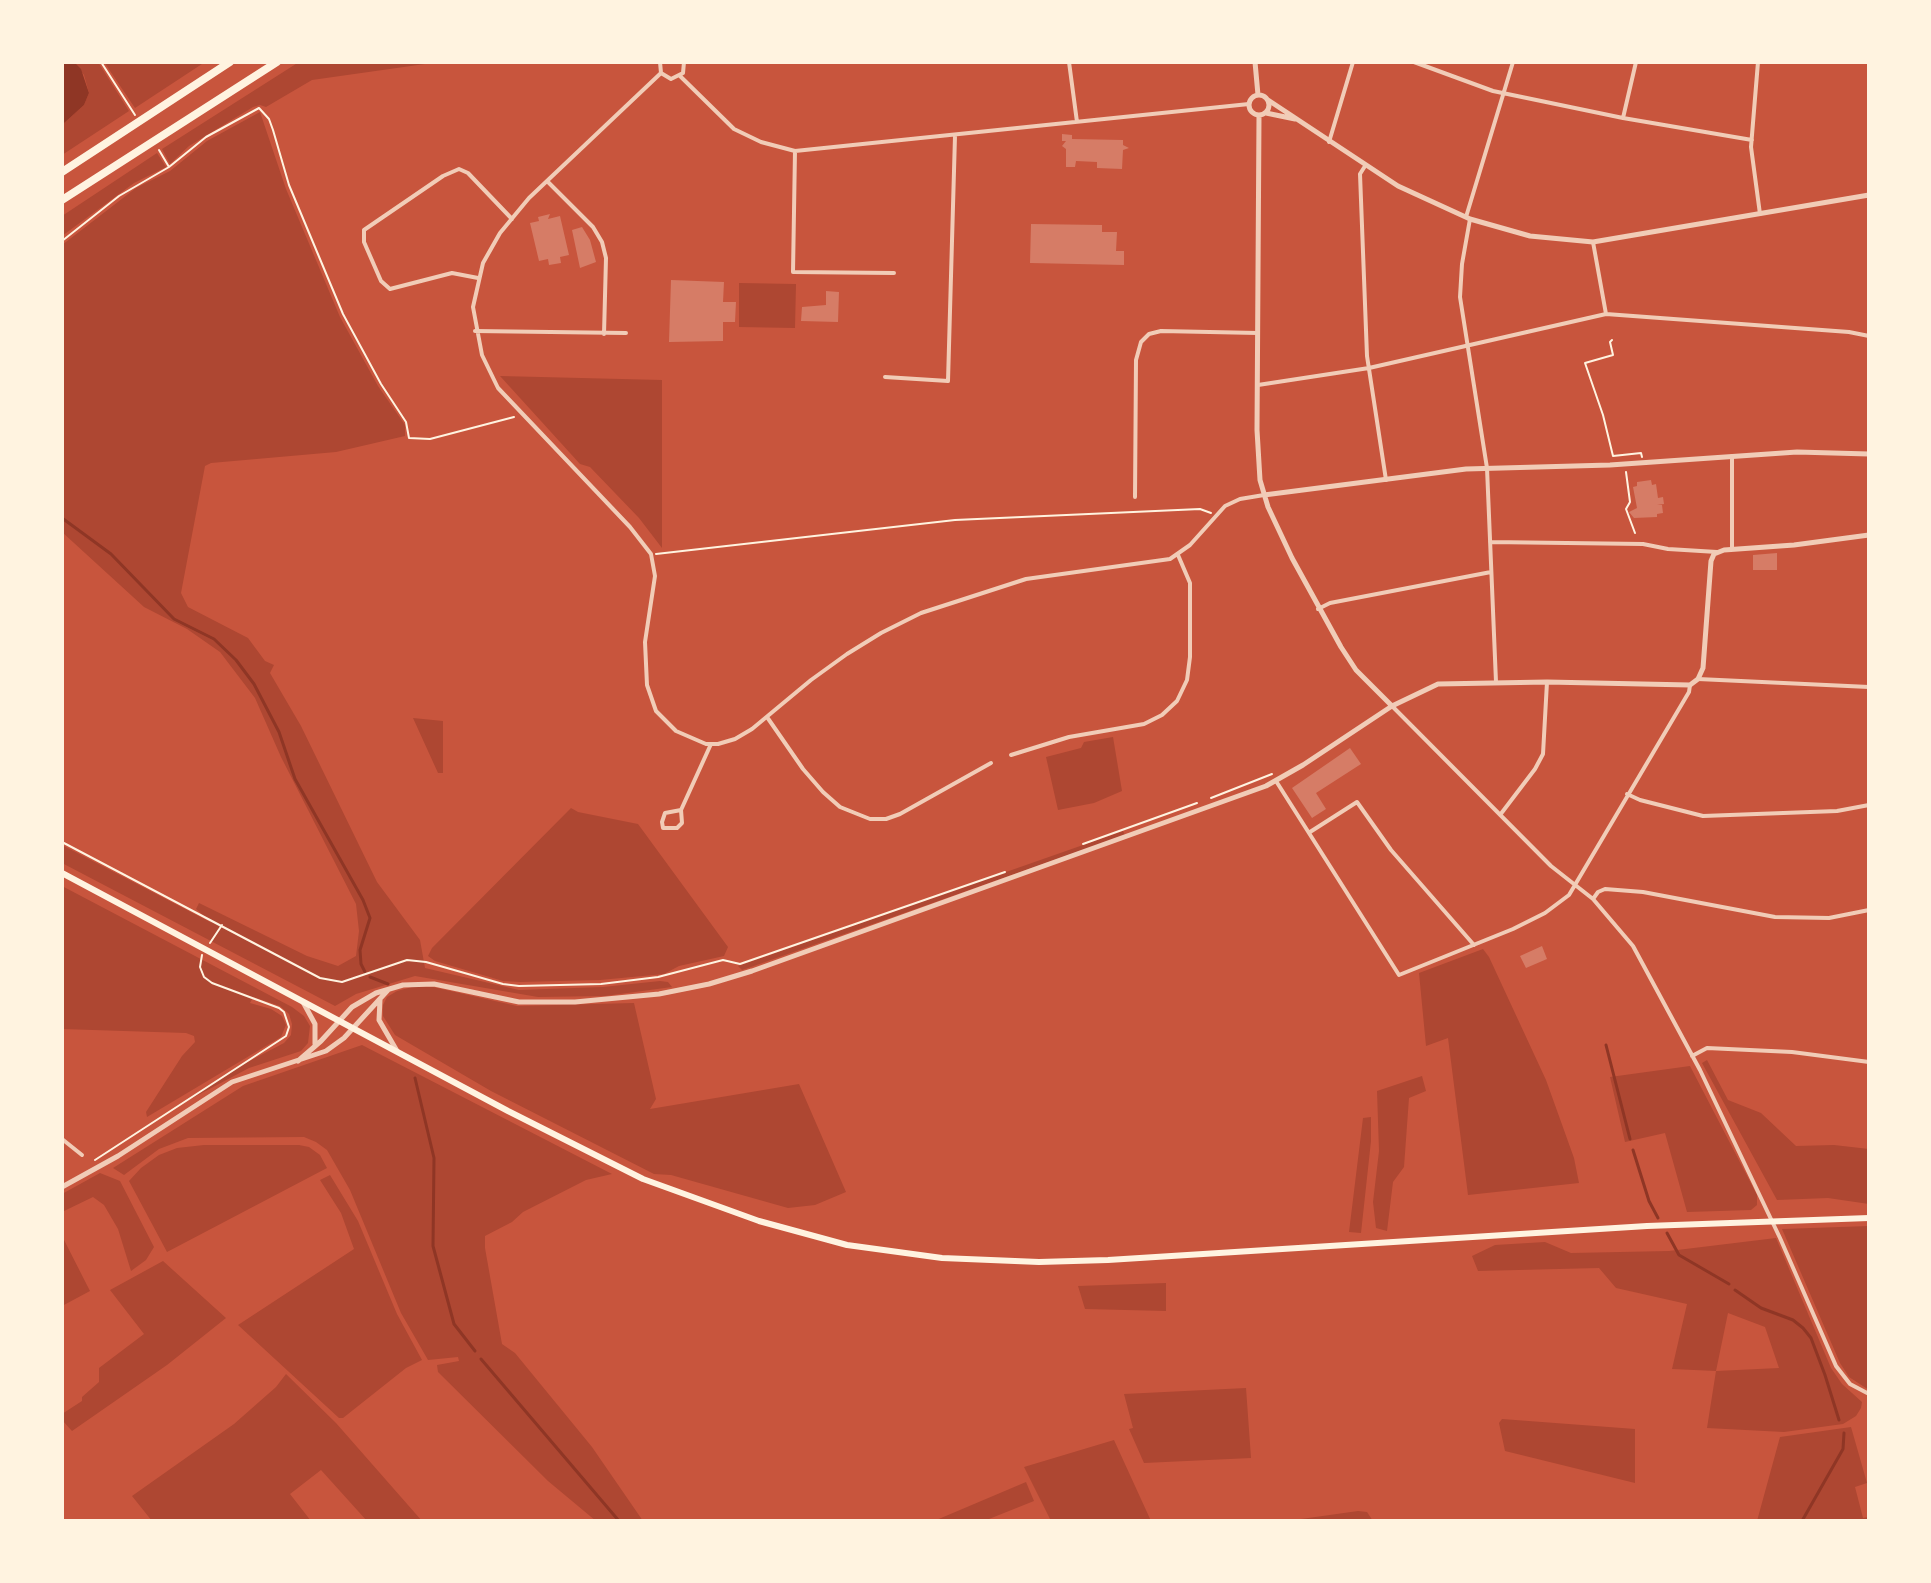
<!DOCTYPE html>
<style>
body{margin:0}
#map{position:relative;width:1931px;height:1583px;overflow:hidden;background:#c8553d;font-family:Lato,sans-serif}
canvas{display:block}
.frame{position:absolute;inset:0;border:64px solid #fff3e0;pointer-events:none}
</style>
<div id="map">
<canvas width="1931" height="1583"></canvas>
<div class="frame"></div>
</div>
<script>
const ctx = document.querySelector('canvas').getContext('2d');
ctx.lineJoin = 'round';
function fill(path, color) {
  ctx.fillStyle = color;
  ctx.fill(path, 'evenodd');
}
function shape(rows) {
  const path = new Path2D();
  for (const r of rows) {
    if (r.length === 3) {
      path.moveTo(r[0] + r[2], r[1]);
      path.arc(r[0], r[1], r[2], 0, 2 * Math.PI);
      continue;
    }
    path.moveTo(r[0], r[1]);
    for (let i = 2; i < r.length; i += 2) path.lineTo(r[i], r[i + 1]);
  }
  return path;
}
function stroke(path, color, width, dash) {
  ctx.strokeStyle = color;
  ctx.lineWidth = width;
  ctx.lineCap = dash ? 'butt' : 'round';
  ctx.setLineDash(dash || []);
  ctx.stroke(path);
}
fill(shape([
 [74,62,98,62,129,111,62,155,62,125,84,105,89,93,84,75],
 [104,62,205,62,135,108],
 [299,62,439,62,312,80,266,107,260,105,253,107,189,146,170,164,162,149],
 [260,112,286,189,340,317,378,386,405,425,405,436,336,452,211,463,205,466,181,593,188,607,248,638,265,661,274,665,270,673,301,726,377,882,420,940,425,968,519,990,603,987,660,981,668,982,672,987,605,996,538,997,415,976,356,994,335,1006,62,863,62,845,212,923,196,909,199,903,307,956,338,966,356,956,359,931,356,904,281,757,255,698,220,652,187,629,144,607,62,532,62,245,136,188,170,171,207,141],
 [157,153,166,167,134,183,62,236,62,216],
 [739,283,796,284,795,328,739,327],
 [500,376,662,380,662,548,639,518,590,467,580,464],
 [413,718,443,721,443,773,438,773],
 [1113,737,1122,791,1094,803,1058,810,1046,757,1081,748,1084,742],
 [571,808,578,812,638,824,728,947,724,956,679,966,664,974,600,980,520,982,503,981,435,961,428,956,432,948],
 [1123,831,1125,835,751,967,742,970,738,966],
 [62,886,292,1007,304,1016,310,1026,308,1043,301,1051,249,1068,183,1103,238,1067,284,1043,291,1035,292,1024,289,1014,280,1006,253,997,250,1003,271,1009,282,1016,286,1025,281,1037,147,1117,146,1112,182,1056,195,1042,194,1036,186,1033,62,1029],
 [1483,949,1489,957,1546,1080,1574,1158,1579,1183,1468,1195,1448,1038,1426,1046,1419,973],
 [412,987,433,987,517,1006,634,1003,656,1099,650,1109,799,1084,846,1192,815,1205,788,1208,671,1175,654,1174,491,1091,395,1035,383,1016,383,1005,387,997,397,991],
 [362,1045,612,1174,586,1180,523,1212,512,1222,485,1236,485,1248,502,1344,515,1353,592,1447,643,1521,596,1521,548,1481,438,1372,437,1365,459,1361,458,1357,428,1360,401,1313,350,1190,327,1150,316,1142,304,1137,188,1138,159,1149,124,1175,113,1168,243,1086],
 [1707,1060,1728,1100,1761,1113,1796,1146,1834,1145,1869,1149,1869,1204,1828,1198,1777,1200,1702,1063],
 [1690,1066,1757,1195,1757,1205,1751,1210,1687,1212,1665,1133,1625,1142,1610,1077],
 [1422,1076,1426,1091,1409,1098,1404,1167,1393,1182,1387,1231,1376,1228,1373,1202,1379,1151,1377,1091],
 [1371,1117,1371,1141,1361,1233,1349,1232,1363,1118],
 [299,1145,309,1147,320,1155,327,1168,167,1252,129,1181,141,1168,159,1155,177,1148,204,1145],
 [100,1173,120,1181,154,1247,146,1260,131,1271,118,1229,104,1205,93,1197,62,1212,62,1194],
 [330,1175,358,1221,397,1314,422,1360,406,1368,343,1418,339,1418,238,1325,354,1249,341,1213,320,1180],
 [1869,1226,1869,1390,1849,1377,1840,1363,1782,1229],
 [62,1236,90,1291,62,1306],
 [1776,1238,1831,1368,1842,1384,1862,1402,1861,1408,1856,1416,1843,1424,1784,1432,1707,1428,1716,1371,1672,1369,1687,1304,1616,1288,1599,1268,1478,1271,1472,1256,1495,1245,1545,1242,1571,1253,1669,1251],
 [1728,1313,1765,1327,1779,1368,1716,1371],
 [163,1261,226,1318,167,1365,72,1431,62,1420,62,1414,82,1401,82,1397,99,1382,99,1368,144,1334,110,1290],
 [1166,1283,1166,1311,1085,1309,1078,1286],
 [286,1374,336,1423,422,1521,367,1521,321,1470,290,1494,311,1521,152,1521,132,1496,234,1424,276,1387],
 [1246,1388,1251,1458,1144,1463,1129,1429,1133,1428,1124,1394],
 [1502,1419,1635,1429,1635,1483,1505,1451,1499,1423],
 [1851,1427,1867,1483,1855,1487,1863,1518,1869,1517,1869,1521,1757,1521,1780,1437],
 [1114,1440,1151,1521,1051,1521,1024,1467],
 [1026,1482,1034,1501,984,1521,934,1521],
 [1358,1511,1367,1512,1373,1521,1287,1521]
]), '#ae4732');
fill(shape([
 [62,62,74,62,81,69,89,93,84,105,62,125]
]), '#8f3625');
stroke(shape([
 [62,518,111,554,174,619,214,639,236,660,254,684,279,732,295,779,363,900,370,918,360,950,361,964,365,972],
 [370,977,388,984],
 [1606,1045,1630,1139],
 [415,1078,434,1158,433,1246,454,1324,475,1351],
 [1633,1150,1649,1201,1658,1218],
 [1667,1233,1679,1255,1729,1284],
 [1735,1290,1761,1308,1793,1320,1803,1328,1811,1338,1825,1375,1839,1420],
 [481,1359,619,1521],
 [1802,1521,1843,1449,1844,1433]
]), '#8f3625', 3);
fill(shape([
 [1062,134,1072,135,1072,139,1123,140,1123,145,1129,148,1123,150,1122,169,1097,168,1097,162,1076,161,1075,167,1066,167,1066,149,1062,146,1066,141,1062,141],
 [550,214,548,219,560,216,569,255,560,257,561,263,549,265,548,259,539,261,530,223,539,221,538,217],
 [1031,224,1102,225,1102,232,1117,232,1116,251,1124,251,1124,265,1030,263],
 [582,227,590,240,596,262,580,268,572,230],
 [671,280,724,282,723,302,736,302,735,322,723,322,723,341,669,342],
 [826,291,839,292,838,322,801,321,802,307,826,305],
 [1651,480,1652,485,1656,484,1658,498,1663,497,1664,504,1657,505,1662,505,1663,513,1657,514,1657,517,1634,518,1629,512,1637,508,1633,487,1637,486,1637,482],
 [1777,553,1777,570,1753,570,1753,555],
 [1350,748,1361,764,1316,793,1326,809,1312,818,1292,788],
 [1542,946,1547,959,1526,968,1520,956]
]), '#d67c66');
stroke(shape([
 [101,62,135,115],
 [159,150,169,167],
 [62,241,119,196,169,167,206,137,259,108,269,119,273,130,289,185,343,314,381,384,406,422,409,438,430,439,514,417],
 [1612,340,1610,342,1613,355,1585,363,1603,415,1613,456,1641,453,1642,457],
 [1626,472,1630,502,1626,509,1635,533],
 [656,554,955,520,1200,509,1211,513],
 [1211,798,1272,774],
 [62,842,320,978,342,982,407,960,426,962,503,984,519,986,601,984,658,977,723,960,740,964,1005,872],
 [1083,844,1197,803],
 [210,943,222,925],
 [95,1160,286,1036,289,1027,284,1012,279,1008,212,983,204,977,200,967,202,955]
]), '#fff3e0', 2);
stroke(shape([
 [660,62,661,73,671,79,683,73,684,62],
 [1069,62,1077,122],
 [1414,62,1493,91,1623,118,1752,140],
 [1758,62,1751,147,1760,214],
 [661,73,529,198,500,233,483,263,473,307,482,355,498,388,630,527,651,554,655,576,645,642,647,685,656,711,676,731,706,744,718,744,735,739,752,729,811,680,847,654,881,633,921,613,1026,579,1170,559,1190,545,1225,506,1240,499,1264,495],
 [680,76,734,129,761,142,795,151,1249,104],
 [1623,118,1636,62],
 [1329,142,1353,62],
 [795,151,793,272,894,273],
 [1365,166,1360,174,1367,356,1386,480],
 [547,181,593,227,602,242,606,258,604,334],
 [1466,217,1513,62],
 [1470,219,1462,264,1460,297,1487,468,1496,682],
 [1593,242,1606,314],
 [478,278,452,273,390,289,381,281,364,242,364,230,443,176,459,169,468,173,512,219],
 [475,331,626,333],
 [885,377,948,381,955,136],
 [1258,385,1369,368,1606,314,1849,332,1869,336],
 [1732,456,1732,549],
 [1135,497,1136,360,1141,342,1149,334,1161,331,1258,333],
 [1490,542,1643,544,1668,549,1717,552],
 [1318,609,1330,603,1491,572],
 [1698,679,1869,687],
 [1392,706,1551,866,1593,899,1633,946,1700,1070,1780,1238,1836,1366,1850,1384,1869,1394],
 [767,717,803,769,823,792,840,807,870,819,886,819,900,814,991,763],
 [1011,755,1069,737,1144,724,1162,715,1177,701,1187,680,1190,657,1190,583,1178,555],
 [1276,781,1399,975,1513,929,1545,913,1569,895,1689,692,1690,685],
 [1627,794,1640,800,1703,816,1837,811,1869,805],
 [681,810,665,813,662,822,663,828,677,828,682,823,681,810,711,744],
 [1500,815,1535,769,1543,754,1547,682],
 [1310,832,1357,802,1391,850,1474,945],
 [1593,899,1598,892,1605,889,1643,892,1775,917,1829,918,1869,910],
 [1692,1056,1707,1048,1792,1052,1869,1062],
 [62,1139,82,1155]
]), '#f1ccb7', 4);
stroke(shape([
 [1255,62,1258,95],
 [1259,105,10],
 [1268,100,1398,186,1470,219,1530,236,1593,242,1869,195],
 [1266,113,1295,119],
 [1259,116,1257,430,1260,480,1268,507,1292,558,1341,647,1356,670,1392,706],
 [1264,495,1466,469,1610,465,1797,452,1869,454],
 [380,1000,379,1020,397,1051],
 [303,1002,315,1024,315,1044],
 [298,1061,321,1041,352,1007,376,993,403,985,434,984,519,1002,575,1002,659,994,709,984,752,971,1266,786,1303,765,1392,706,1438,684,1547,682,1690,685,1698,679,1703,668,1711,561,1714,554,1724,550,1794,545,1869,535],
 [62,1187,118,1156,232,1082,326,1051,344,1038,388,990]
]), '#f1ccb7', 5);
stroke(shape([
 [62,873,508,1111,643,1179,759,1221,847,1245,942,1258,1039,1262,1108,1260,1647,1226,1869,1218]
]), '#fff3e0', 6);
stroke(shape([
 [62,172,230,62],
 [62,200,277,62]
]), '#fff3e0', 8);
</script>
